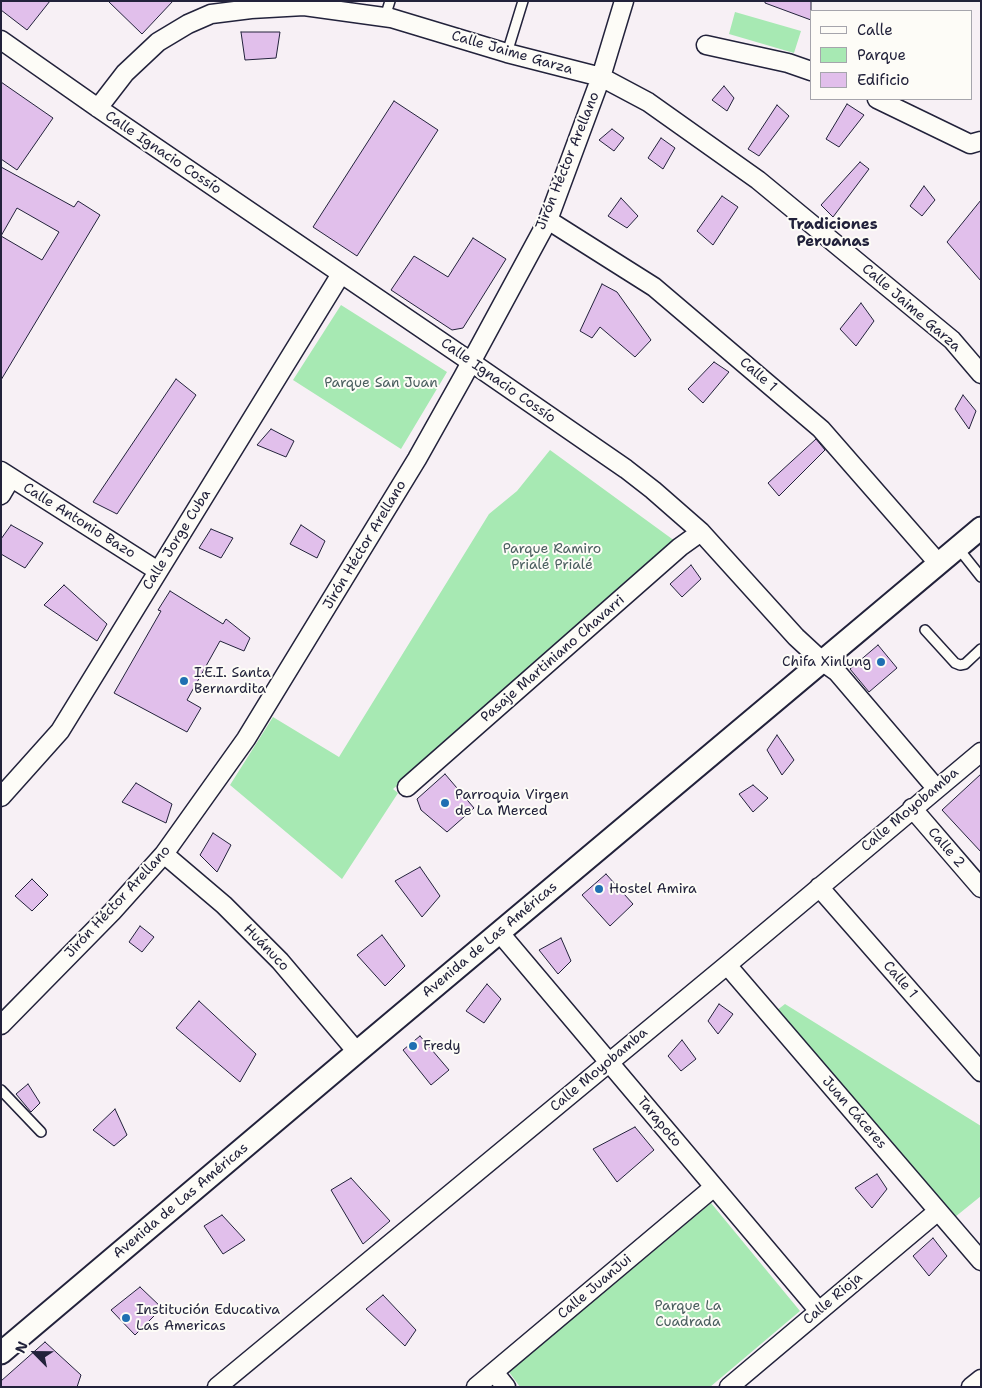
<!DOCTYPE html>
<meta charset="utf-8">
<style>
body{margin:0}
#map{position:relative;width:982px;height:1388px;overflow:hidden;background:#f7f0f5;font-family:"Shantell Sans",sans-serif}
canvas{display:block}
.frame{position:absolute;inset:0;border:2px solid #22223b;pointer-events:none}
.legend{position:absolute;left:810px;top:10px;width:162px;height:90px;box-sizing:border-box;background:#fdfcf7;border:1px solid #a5a5ac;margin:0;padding:6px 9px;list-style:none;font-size:15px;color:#22223b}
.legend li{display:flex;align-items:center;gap:10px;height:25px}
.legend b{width:25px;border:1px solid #a5a5ac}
.north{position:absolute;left:10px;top:1328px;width:50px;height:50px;-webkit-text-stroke:4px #fdfcf7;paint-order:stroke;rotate:293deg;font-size:14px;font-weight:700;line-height:20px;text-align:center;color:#22223b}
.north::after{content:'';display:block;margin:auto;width:18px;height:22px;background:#22223b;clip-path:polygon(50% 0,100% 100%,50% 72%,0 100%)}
</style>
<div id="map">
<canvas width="982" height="1388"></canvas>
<div class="frame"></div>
<ul class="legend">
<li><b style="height:6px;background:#fdfcf7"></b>Calle</li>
<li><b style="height:14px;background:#a7e9b3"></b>Parque</li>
<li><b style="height:14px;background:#e1bfeb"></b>Edificio</li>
</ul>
<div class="north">N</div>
</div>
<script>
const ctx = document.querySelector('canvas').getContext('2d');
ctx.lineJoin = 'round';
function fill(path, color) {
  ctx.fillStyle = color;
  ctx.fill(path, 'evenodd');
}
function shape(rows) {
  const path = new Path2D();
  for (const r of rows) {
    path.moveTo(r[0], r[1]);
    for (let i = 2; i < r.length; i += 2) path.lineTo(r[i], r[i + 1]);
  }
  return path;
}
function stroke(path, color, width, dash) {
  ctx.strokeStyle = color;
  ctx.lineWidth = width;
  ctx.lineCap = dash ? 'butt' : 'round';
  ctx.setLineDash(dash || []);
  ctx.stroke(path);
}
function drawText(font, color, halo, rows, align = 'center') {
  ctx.font = font + ' "Shantell Sans",sans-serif';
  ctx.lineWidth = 4;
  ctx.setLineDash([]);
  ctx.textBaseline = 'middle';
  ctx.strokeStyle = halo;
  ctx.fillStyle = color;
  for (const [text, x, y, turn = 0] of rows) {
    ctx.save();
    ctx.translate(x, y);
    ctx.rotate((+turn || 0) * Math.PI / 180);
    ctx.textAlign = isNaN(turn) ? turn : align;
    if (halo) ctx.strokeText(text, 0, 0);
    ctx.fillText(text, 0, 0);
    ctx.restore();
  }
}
fill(shape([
 [735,12,801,31,794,53,729,34],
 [341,305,447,372,401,449,293,380],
 [550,450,679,544,393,789,398,793,342,879,230,785,273,717,339,757,489,514,517,491],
 [785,1004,981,1126,981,1196,955,1217,776,1011],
 [711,1203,800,1311,710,1387,520,1387,509,1372]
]), '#a7e9b3');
const building = shape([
 [1,1,50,1,27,30,1,10,1,1],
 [108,1,173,1,142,34,108,1],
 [765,1,811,1,811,20,765,3,765,1],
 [241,32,280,32,276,58,245,60,241,32],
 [1,82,53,118,17,170,1,159,1,82],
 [724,86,734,98,727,111,712,100,724,86],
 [394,101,438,130,357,256,313,227,394,101],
 [847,104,864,115,839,147,826,139,847,104],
 [777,105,789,116,759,156,748,149,777,105],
 [612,129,624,138,614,151,599,140,612,129],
 [661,138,675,148,663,169,648,158,661,138],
 [860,162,869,169,833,217,821,205,860,162],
 [1,167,74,207,78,201,100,215,1,380,1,236,42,260,59,232,17,208,1,236,1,167],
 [924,186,935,200,922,216,910,206,924,186],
 [722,196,738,207,713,245,697,231,722,196],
 [621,198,638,216,627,228,608,216,621,198],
 [981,200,981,281,947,242,981,200],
 [473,238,506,259,463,328,452,330,391,290,414,256,448,277,473,238],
 [602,284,617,292,651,340,635,357,600,327,592,338,580,331,602,284],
 [861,303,874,321,856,346,840,329,861,303],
 [714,362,729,372,703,403,688,389,714,362],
 [176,379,196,395,117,514,93,502,176,379],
 [963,395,976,411,969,429,955,409,963,395],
 [271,429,294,441,286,457,257,445,271,429],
 [816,439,825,450,779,496,768,483,816,439],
 [11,525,43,543,25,568,1,554,1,539,11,525],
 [301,525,325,541,317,558,290,544,301,525],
 [211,529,233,538,221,558,199,548,211,529],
 [691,565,701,579,682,597,670,584,691,565],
 [64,585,107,624,97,641,44,605,64,585],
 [170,591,223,624,226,619,250,638,244,651,220,641,187,700,201,708,187,732,114,693,161,611,158,610,170,591],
 [878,645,897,668,869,692,850,669,878,645],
 [777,735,794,760,782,775,767,750,777,735],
 [445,774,474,808,447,832,421,810,417,799,445,774],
 [981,774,981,852,942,810,981,774],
 [136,783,172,804,166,823,122,802,136,783],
 [753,785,768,798,753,812,739,794,753,785],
 [213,833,231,845,217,872,200,855,213,833],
 [420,867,440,896,422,917,395,881,420,867],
 [606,874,633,904,610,926,582,895,606,874],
 [32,879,48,895,32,911,15,896,32,879],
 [140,926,154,937,142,952,129,942,140,926],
 [382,935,405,966,385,986,357,955,382,935],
 [561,938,571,961,558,974,539,950,561,938],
 [487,984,501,999,484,1023,466,1011,487,984],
 [199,1001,256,1054,240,1082,176,1028,199,1001],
 [719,1004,733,1014,718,1034,708,1021,719,1004],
 [420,1036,449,1070,431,1085,403,1050,420,1036],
 [682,1040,696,1059,681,1071,668,1056,682,1040],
 [28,1084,40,1103,31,1112,16,1094,28,1084],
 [115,1109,127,1135,114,1146,93,1130,115,1109],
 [635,1127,654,1150,617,1182,593,1149,635,1127],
 [877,1174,887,1189,872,1208,855,1188,877,1174],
 [351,1178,390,1221,363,1244,331,1190,351,1178],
 [222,1215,245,1240,223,1254,204,1226,222,1215],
 [933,1238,947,1256,929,1276,913,1256,933,1238],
 [140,1287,162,1308,135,1335,111,1310,140,1287],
 [383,1295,416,1330,405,1346,366,1309,383,1295],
 [45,1342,81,1375,77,1387,1,1387,1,1381,45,1342]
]);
fill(building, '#e1bfeb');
stroke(building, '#22223b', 1);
const service = shape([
 [385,17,390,1],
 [507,53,523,1],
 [958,548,981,577],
 [925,630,955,663,960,665,965,664,981,649],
 [1,1090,41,1132]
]);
const minor = shape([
 [1,40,98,108,471,362,626,469,653,490,701,532,796,637,823,662,837,672,936,788],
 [706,45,788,63,811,71],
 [877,99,970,144,981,141],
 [98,108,125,73,158,42,188,24,211,14,251,9,304,6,391,18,507,53,601,77,648,102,758,180,952,340,981,374],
 [548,220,654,287,821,429,939,564],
 [1,471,158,571],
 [1,495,11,478],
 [407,787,680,547,701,532],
 [1,797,60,731,341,274],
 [912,808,981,888],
 [164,854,224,905,280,961,357,1052],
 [819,887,981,1072],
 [499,932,819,1311],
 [727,965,981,1261],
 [1,1025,112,912,164,854,246,739,417,459,463,377,548,220,601,77,624,1],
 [494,1372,506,1387],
 [217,1387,727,965,981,752],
 [476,1387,714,1187],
 [729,1387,938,1211],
 [971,1387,981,1379]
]);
const tertiary = shape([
 [1,1353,357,1052,981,528]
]);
stroke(service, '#22223b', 12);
stroke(minor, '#22223b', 21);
stroke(tertiary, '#22223b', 25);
stroke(service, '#fdfcf7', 9);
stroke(minor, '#fdfcf7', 18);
stroke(tertiary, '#fdfcf7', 21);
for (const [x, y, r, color] of [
 [881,662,5,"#1f6fb2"],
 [184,681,5,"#1f6fb2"],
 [445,803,5,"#1f6fb2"],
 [599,889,5,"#1f6fb2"],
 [413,1046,5,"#1f6fb2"],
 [126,1318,5,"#1f6fb2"]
]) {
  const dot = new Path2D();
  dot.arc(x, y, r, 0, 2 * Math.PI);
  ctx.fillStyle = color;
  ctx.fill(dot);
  stroke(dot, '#fdfcf7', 2);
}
drawText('14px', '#22223b', '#fdfcf7', [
 ["Calle Jaime Garza",512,53,16],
 ["Calle Ignacio Cossío",163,153,34],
 ["Jirón Héctor Arellano",568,161,-68],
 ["Calle Jaime Garza",911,308,41],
 ["Calle 1",758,375,41],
 ["Calle Ignacio Cossío",498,381,35],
 ["Calle Antonio Bazo",79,521,32],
 ["Calle Jorge Cuba",177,540,-58],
 ["Jirón Héctor Arellano",365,545,-59],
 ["Pasaje Martiniano Chavarri",553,659,-41],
 ["Calle Moyobamba",910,810,-40],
 ["Calle 2",946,848,49],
 ["Jirón Héctor Arellano",118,902,-47],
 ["Avenida de Las Américas",490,940,-40],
 ["Huánuco",266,948,46],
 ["Calle 1",900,980,49],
 ["Calle Moyobamba",599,1070,-40],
 ["Juan Cáceres",854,1113,49],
 ["Tarapoto",659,1122,50],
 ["Avenida de Las Américas",181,1201,-40],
 ["Calle JuanJui",595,1287,-40],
 ["Calle Rioja",833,1299,-40]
]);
drawText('14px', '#4a5e5f', '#fdfcf7', [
 ["Parque San Juan",381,383],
 ["Parque Ramiro",552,549],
 ["Prialé Prialé",552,565],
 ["Parque La",688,1306],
 ["Cuadrada",688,1322]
]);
drawText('14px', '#22223b', '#fdfcf7', [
 ["Chifa Xinlung",871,662,"right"],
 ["I.E.I. Santa",194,673],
 ["Bernardita",194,689],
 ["Parroquia Virgen",455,795],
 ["de La Merced",455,811],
 ["Hostel Amira",609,889],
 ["Fredy",423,1046],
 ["Institución Educativa",136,1310],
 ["Las Americas",136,1326]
], 'left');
drawText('bold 15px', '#22223b', '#fdfcf7', [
 ["Tradiciones",833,225],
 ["Peruanas",833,242]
]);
</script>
